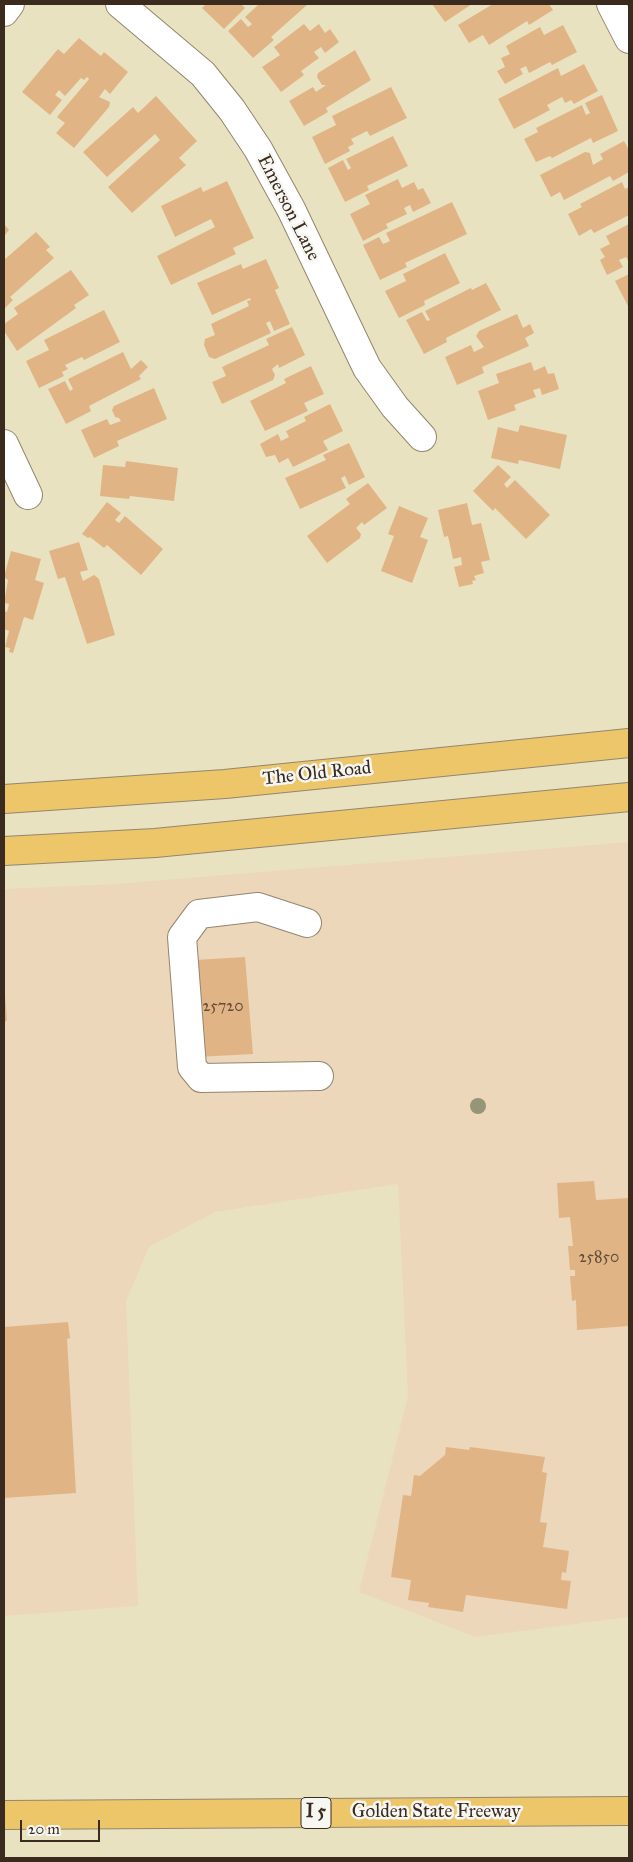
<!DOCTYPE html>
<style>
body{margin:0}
#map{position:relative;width:633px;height:1862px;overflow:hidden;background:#e9e2c0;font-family:"IM FELL Great Primer",serif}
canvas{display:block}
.frame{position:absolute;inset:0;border:5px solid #3b2a1e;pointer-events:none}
.scale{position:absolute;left:20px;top:1820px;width:80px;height:22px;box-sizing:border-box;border:2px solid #3b2a1e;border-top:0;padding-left:6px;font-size:15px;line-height:18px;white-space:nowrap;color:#3b2a1e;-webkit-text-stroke:4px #f6f6f2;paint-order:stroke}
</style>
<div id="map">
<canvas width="633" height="1862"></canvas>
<div class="frame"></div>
<div class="scale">20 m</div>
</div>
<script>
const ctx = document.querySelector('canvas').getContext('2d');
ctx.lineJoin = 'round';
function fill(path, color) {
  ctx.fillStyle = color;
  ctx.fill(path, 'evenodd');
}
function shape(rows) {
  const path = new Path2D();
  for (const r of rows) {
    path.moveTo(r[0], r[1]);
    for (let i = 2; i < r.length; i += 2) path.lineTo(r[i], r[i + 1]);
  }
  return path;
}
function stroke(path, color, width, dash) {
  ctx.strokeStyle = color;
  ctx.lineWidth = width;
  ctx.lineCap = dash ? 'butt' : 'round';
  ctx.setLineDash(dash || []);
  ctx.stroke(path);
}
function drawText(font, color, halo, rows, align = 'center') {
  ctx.font = font + ' "IM FELL Great Primer",serif';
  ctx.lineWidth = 5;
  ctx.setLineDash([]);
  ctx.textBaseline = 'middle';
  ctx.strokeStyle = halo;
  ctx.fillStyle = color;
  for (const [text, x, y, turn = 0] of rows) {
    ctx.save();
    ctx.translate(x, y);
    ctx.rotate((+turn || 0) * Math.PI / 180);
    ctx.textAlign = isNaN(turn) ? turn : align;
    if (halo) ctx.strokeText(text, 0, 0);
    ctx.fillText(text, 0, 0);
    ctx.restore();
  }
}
fill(shape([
 [629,842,629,1617,476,1637,359,1592,408,1396,398,1184,215,1212,149,1247,126,1301,138,1606,4,1616,4,889,115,884]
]), '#ecd7ba');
fill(shape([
 [206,4,241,4,245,8,224,29,202,8],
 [259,4,308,4,271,37,274,40,253,58,228,31,241,19,248,27,252,24,245,17],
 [432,4,472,4,445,22],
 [493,4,549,4,553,10,529,25,527,21,489,45,483,35,469,43,458,25],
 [304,24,310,31,319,24,325,33,330,29,339,42,325,53,321,47,314,52,319,58,301,71,304,75,281,92,262,67,280,55,274,47],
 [563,25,577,52,552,65,550,62,529,73,526,66,520,69,523,74,505,84,497,71,505,67,501,58,510,54,506,46,540,27,544,35],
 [79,38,101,56,104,52,128,72,110,94,105,89,99,97,110,102,109,107,74,148,56,133,65,123,57,117,89,79,87,77,84,80,81,78,65,96,59,90,55,95,62,100,50,115,22,92,58,49,64,54],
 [355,50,371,80,326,108,328,112,304,126,289,101,313,87,316,92,326,85,322,85,317,77,318,73],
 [584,64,598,91,574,104,571,100,565,103,562,97,547,105,550,110,514,129,498,99,558,68,561,76],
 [391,87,407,118,370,136,367,131,351,139,354,144,348,147,350,151,325,164,312,137,336,125,332,116],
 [602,95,618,131,593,143,591,138,552,158,550,156,536,162,524,139,538,132,536,128,582,105,586,115,590,113,585,103],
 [156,96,197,141,179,158,186,165,132,213,108,187,160,140,155,134,107,177,83,152,133,107,138,113],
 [393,136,408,166,367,186,369,190,345,202,328,168,343,160,348,170,351,168,346,159],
 [624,141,629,150,629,172,613,181,610,176,564,200,560,192,551,197,540,175,585,152,590,153,593,165,603,159,600,154],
 [398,179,402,188,414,182,418,190,423,188,431,203,413,212,410,205,404,208,407,214,386,224,388,228,363,241,350,214,370,204,365,195],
 [227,181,254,238,233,248,236,254,171,285,157,256,215,227,211,219,175,237,161,206,201,187,203,192],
 [622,182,625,189,629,187,629,215,594,233,591,229,579,236,568,214,582,207,580,204],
 [452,202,467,234,405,263,407,267,380,280,363,245,379,237,383,244,390,241,386,233],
 [4,224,9,230,4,236],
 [629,224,629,262,626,257,619,260,623,267,607,275,600,260,605,257,600,249,610,244,606,236],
 [36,232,50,247,46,250,54,258,10,297,13,300,4,309,4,260],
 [445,253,460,283,424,301,425,305,399,318,385,291,406,281,403,274],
 [266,259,279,288,275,290,290,324,274,331,270,321,266,323,271,333,215,359,209,357,204,345,205,339,215,335,211,324,249,306,247,301,251,300,250,298,212,315,197,283,241,264,243,269],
 [71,270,89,295,74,305,76,308,17,351,4,331,4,324,18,314,14,308],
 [629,274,629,308,615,281],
 [486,283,501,310,446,338,447,342,424,354,406,320,422,312,427,321,430,320,425,311,471,288,472,290],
 [104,310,120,342,84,360,82,357,65,365,68,369,62,372,64,376,39,388,26,361,49,350,44,340],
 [517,314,523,328,530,324,534,333,525,338,529,346,482,367,484,373,457,385,445,357,471,345,474,352,484,347,476,336,479,331],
 [292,327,305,355,279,368,278,364,272,369,275,375,273,380,222,404,212,382,226,376,222,367,269,345,266,339],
 [123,352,131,369,141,360,148,367,139,376,141,379,89,406,91,411,66,424,48,389,65,381,70,391,73,389,68,379],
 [531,362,534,371,545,366,548,374,554,373,559,389,542,395,540,388,533,390,536,397,514,405,516,410,488,420,478,391,499,383,496,374],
 [311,366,324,394,304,403,308,411,265,431,250,401,286,383,284,379],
 [154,388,167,419,117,441,119,446,94,458,81,430,107,419,110,425,121,421,119,418,115,417,112,410,114,406],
 [330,404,343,431,323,441,328,450,293,467,288,458,279,463,275,455,266,457,260,444,278,434,281,441,289,437,286,431,306,421,304,417],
 [520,425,567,435,560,469,519,460,518,464,491,458,498,427,518,432],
 [349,443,365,477,349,485,345,476,341,478,346,488,300,509,285,478,326,460,323,455],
 [126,461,178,468,174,501,130,496,129,499,100,496,103,465,125,467],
 [498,465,511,477,504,484,507,488,515,480,550,515,526,539,495,508,493,511,473,491],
 [368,483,387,508,364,525,362,522,356,528,361,534,360,538,327,563,307,536,350,504,346,499],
 [107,502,121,513,115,520,119,523,125,516,163,549,141,575,107,545,104,548,90,537,88,538,82,534],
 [467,503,472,525,481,523,490,560,481,562,484,573,474,576,476,580,472,581,473,584,459,587,454,567,462,565,461,557,453,559,448,536,444,537,438,510],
 [399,506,428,518,420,537,428,540,412,583,381,571,394,536,388,534],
 [79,542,88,570,80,572,83,581,94,575,99,579,115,635,87,644,65,577,58,579,49,551],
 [11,551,41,559,35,580,44,583,33,620,24,617,13,653,9,652,10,648,5,647,9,631,4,629,4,611,7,612,9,604,4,603,8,580,4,577],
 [245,957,253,1054,197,1057,195,960],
 [4,984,7,1020,4,1023],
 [594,1181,596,1200,629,1198,629,1326,577,1330,576,1300,572,1301,570,1276,575,1276,575,1270,570,1270,568,1246,573,1246,570,1217,559,1218,557,1183],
 [68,1322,70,1338,67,1339,76,1493,4,1498,4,1327],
 [446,1447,469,1450,470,1447,545,1457,542,1472,547,1473,540,1522,547,1523,543,1547,569,1551,566,1573,562,1572,561,1580,571,1581,567,1609,466,1595,463,1612,428,1607,429,1603,408,1600,411,1580,391,1577,403,1495,411,1496,414,1475,420,1476,445,1455]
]), '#e1b486');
const minor = shape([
 [120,4,203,74,232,110,258,149,291,209,367,368,395,407,422,437],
 [611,4,629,39],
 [4,12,10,4],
 [4,444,28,495],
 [307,923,258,907,199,914,182,937,192,1067,201,1078,319,1076]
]);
const major = shape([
 [4,799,225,784,629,743],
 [4,851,155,843,629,797]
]);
const highway = shape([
 [4,1815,629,1811]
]);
stroke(minor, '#92866f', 30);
stroke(major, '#92866f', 30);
stroke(highway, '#92866f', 30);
stroke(minor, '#fff', 28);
stroke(major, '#ecc669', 28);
stroke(highway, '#ecc669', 28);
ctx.fillStyle = '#969577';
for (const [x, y] of [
 [478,1106]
]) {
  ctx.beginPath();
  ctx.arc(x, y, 8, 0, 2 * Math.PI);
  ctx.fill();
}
drawText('16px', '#644c38', null, [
 ["25720",223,1007],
 ["25850",599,1258]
]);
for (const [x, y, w] of [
 [316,1813,30]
]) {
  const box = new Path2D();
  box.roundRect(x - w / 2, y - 15.5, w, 31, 4);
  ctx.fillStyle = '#f6f6f2';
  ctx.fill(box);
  stroke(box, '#3b2a1e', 1);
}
drawText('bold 18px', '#3b2a1e', null, [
 ["I 5",316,1813]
]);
drawText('19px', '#3b2a1e', '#f6f6f2', [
 ["Emerson Lane",288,208,63],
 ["The Old Road",317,774,-6],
 ["Golden State Freeway",436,1812]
]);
</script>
